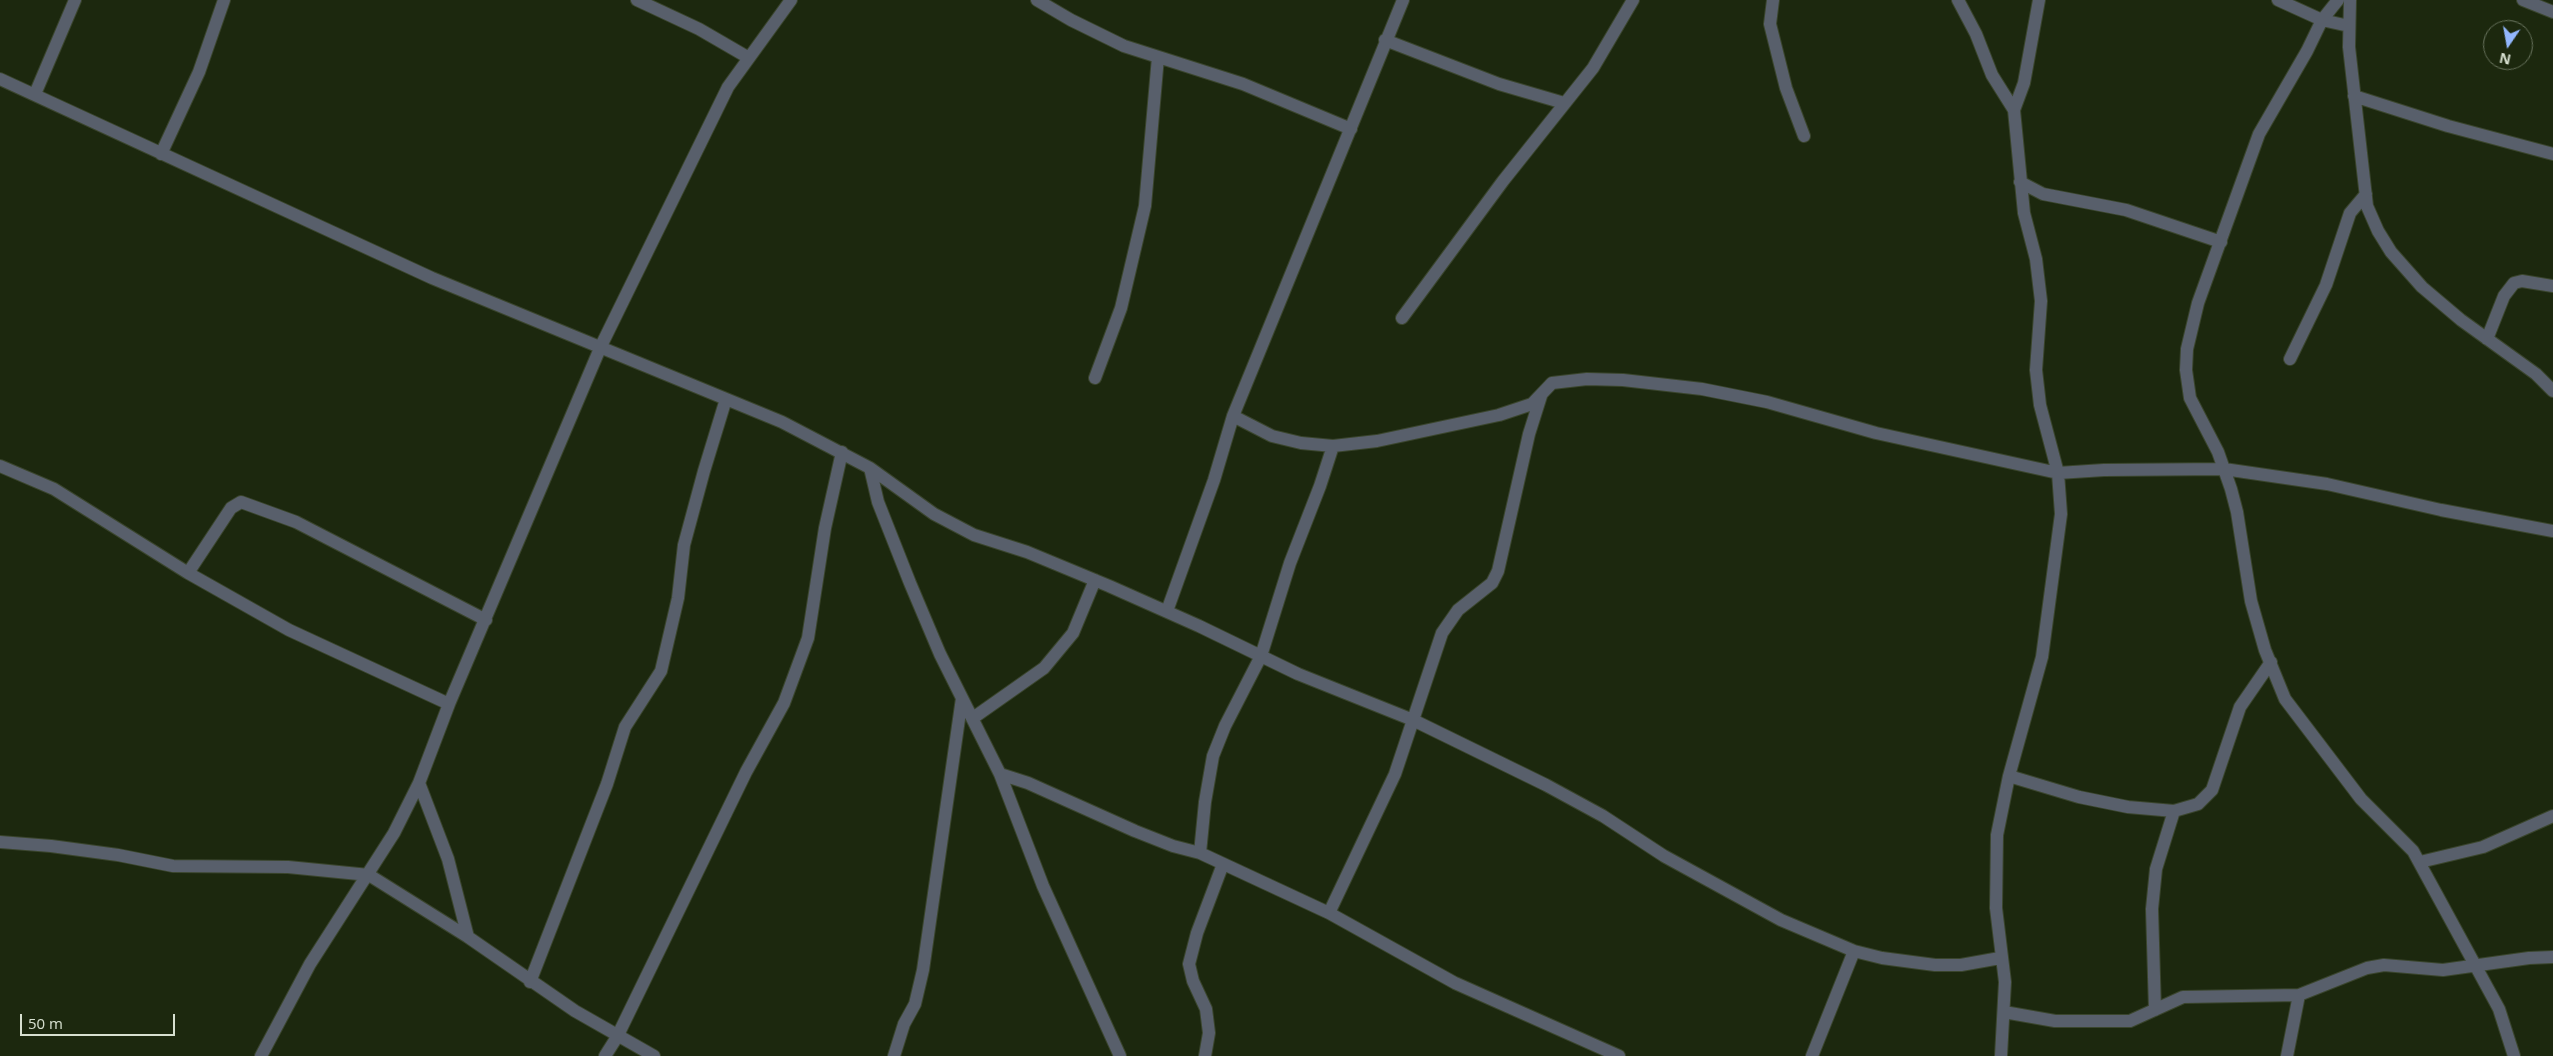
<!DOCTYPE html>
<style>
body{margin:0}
#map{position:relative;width:2553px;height:1056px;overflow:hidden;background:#1c280e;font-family:"Open Sans",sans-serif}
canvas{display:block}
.north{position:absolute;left:2483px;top:20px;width:50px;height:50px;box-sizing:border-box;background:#1c280e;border:1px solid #67725c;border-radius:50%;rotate:192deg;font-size:14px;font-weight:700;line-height:20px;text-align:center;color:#d7e0d0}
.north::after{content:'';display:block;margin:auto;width:18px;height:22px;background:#92b7fd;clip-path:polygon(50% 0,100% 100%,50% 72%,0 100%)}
.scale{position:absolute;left:20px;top:1014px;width:155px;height:22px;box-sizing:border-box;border:2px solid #d7e0d0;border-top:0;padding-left:6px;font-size:15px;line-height:18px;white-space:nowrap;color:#d7e0d0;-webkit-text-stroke:4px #1c280e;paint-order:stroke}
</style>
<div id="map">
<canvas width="2553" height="1056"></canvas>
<div class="north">N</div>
<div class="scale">50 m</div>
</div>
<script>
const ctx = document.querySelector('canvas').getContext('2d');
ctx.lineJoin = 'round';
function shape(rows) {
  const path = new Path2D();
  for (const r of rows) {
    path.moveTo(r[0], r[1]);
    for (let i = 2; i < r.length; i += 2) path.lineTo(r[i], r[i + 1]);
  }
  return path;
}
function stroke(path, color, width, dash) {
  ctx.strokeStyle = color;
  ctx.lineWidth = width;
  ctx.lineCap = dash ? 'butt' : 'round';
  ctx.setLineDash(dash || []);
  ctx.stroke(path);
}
const minor = shape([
 [637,0,699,29,749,58],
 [1037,0,1071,20,1124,46,1243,84,1351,129],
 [1773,0,1770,24,1786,88,1804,136],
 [1958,0,1976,34,1992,75,2014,110,2024,213,2036,259,2041,301,2036,370,2040,405,2058,473,2061,514,2042,657,2009,776,1997,835,1996,908,2005,982,2001,1056],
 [2278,0,2322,20,2349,26],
 [2338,0,2322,20,2307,51,2259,134,2198,303,2187,349,2186,370,2190,398,2218,452,2231,489,2237,512,2251,601,2265,650,2285,699,2361,799,2413,851,2499,1009,2514,1056],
 [2350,0,2349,47,2367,206,2378,231,2391,252,2422,287,2461,320,2536,374,2553,391],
 [2523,0,2553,12],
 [1385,40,1499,84,1564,103],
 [0,79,432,278,782,422,870,468,934,514,974,535,1027,552,1109,586,1199,626,1298,674,1413,720,1546,785,1603,816,1664,856,1781,920,1854,951,1882,958,1935,965,1961,965,2000,958],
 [35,94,75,0],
 [2354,96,2448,126,2553,154],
 [2014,110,2024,83,2039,0],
 [161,154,199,72,224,0],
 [2020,182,2043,194,2126,210,2221,242],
 [1402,318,1503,181,1593,68,1633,0],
 [2487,339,2504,296,2514,283,2522,281,2553,286],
 [2290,359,2326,285,2350,213,2366,194],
 [1095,378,1121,308,1145,206,1158,57],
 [1233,416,1272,436,1301,443,1333,446,1377,441,1499,415,1532,404,1552,383,1587,379,1623,380,1702,389,1767,402,1876,433,2058,473,2104,470,2224,469,2327,484,2441,510,2553,531],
 [0,466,54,489,188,573,289,630,449,704],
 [870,468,878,502,910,583,940,654,1000,774,1043,886,1120,1056],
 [188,573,231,508,241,502,296,522,486,620],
 [1167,611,1214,480,1233,416,1403,0],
 [973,718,1044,668,1073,633,1095,580],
 [1000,774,1028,783,1135,831,1173,846,1200,853,1329,913,1455,983,1619,1056],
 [2009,776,2079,797,2128,807,2174,811,2198,804,2212,790,2240,707,2271,662],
 [419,783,448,859,468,937],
 [0,842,51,846,118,855,173,866,288,867,369,875,468,937,575,1011,654,1056],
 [1200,853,1205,802,1213,756,1225,726,1261,656,1290,563,1320,486,1333,446],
 [2420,862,2483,847,2553,816],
 [1329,913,1395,774,1442,633,1458,610,1492,583,1498,571,1529,434,1541,396],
 [530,982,607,784,625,727,661,671,678,598,684,545,704,471,726,399],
 [2155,1010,2152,909,2156,869,2174,811],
 [2004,1012,2055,1021,2130,1021,2183,997,2299,995,2367,968,2384,965,2443,970,2529,958,2553,957],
 [261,1056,310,964,394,833,419,783,449,704,601,346,728,87,791,0],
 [605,1056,617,1037,746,772,784,703,808,638,825,528,842,452],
 [894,1056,904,1024,915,1004,923,970,962,698],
 [1205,1056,1209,1033,1206,1009,1193,981,1189,964,1197,933,1223,864],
 [1812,1056,1854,951],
 [2287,1056,2299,995]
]);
stroke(minor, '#3a452d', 14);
stroke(minor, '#585f6b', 12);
</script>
